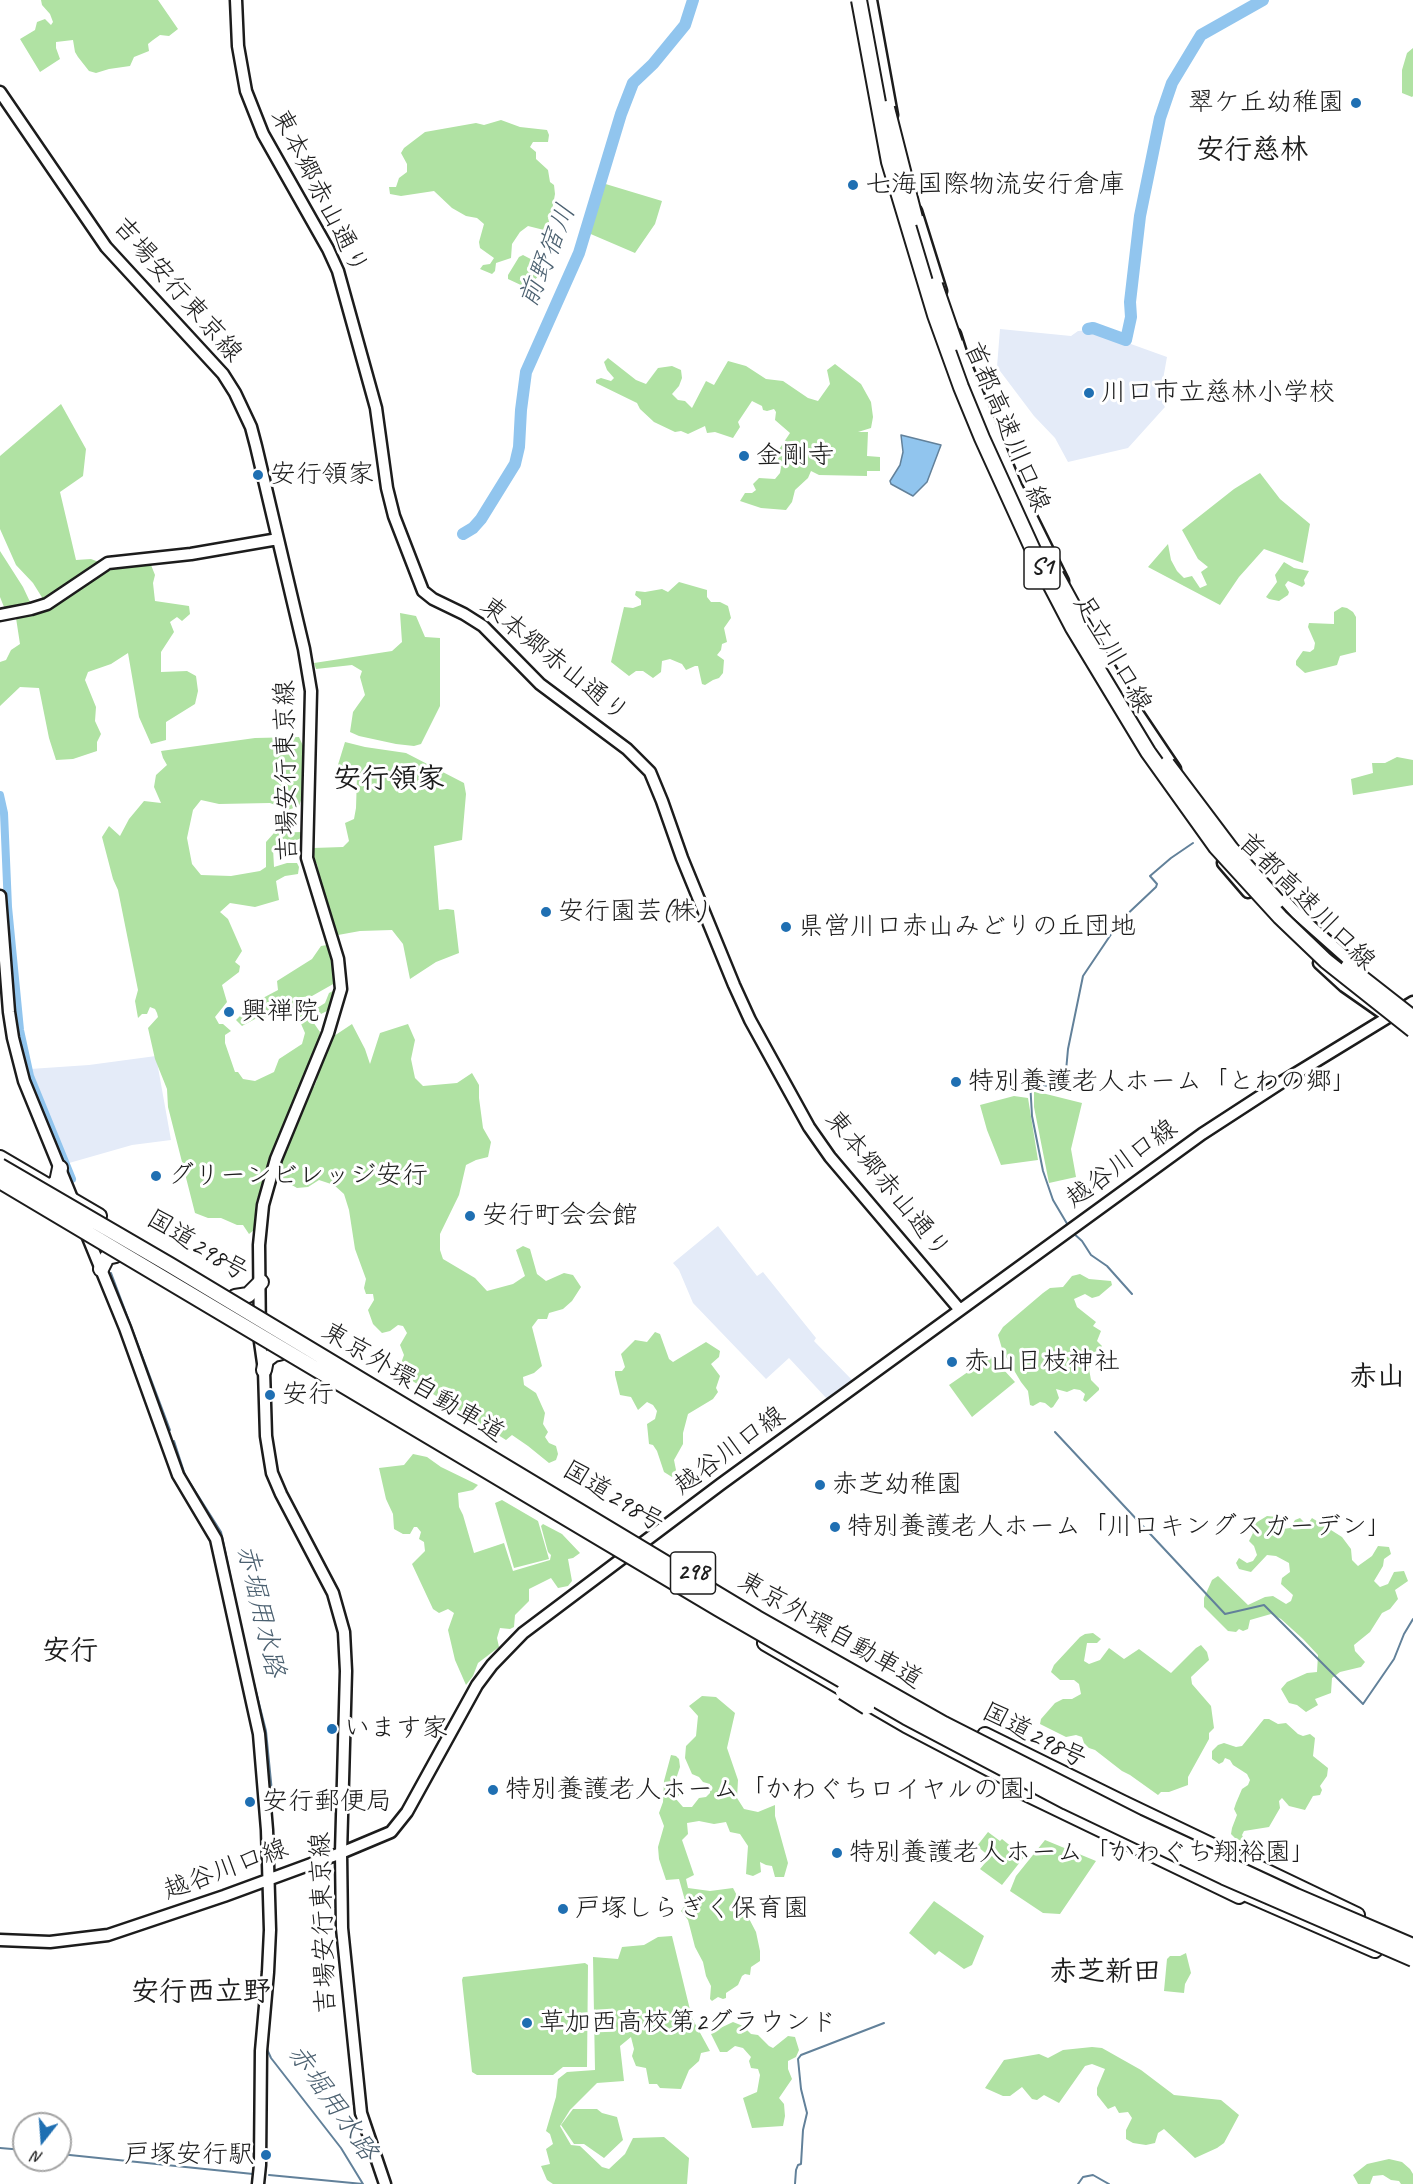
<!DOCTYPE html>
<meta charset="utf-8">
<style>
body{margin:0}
#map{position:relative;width:1413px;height:2184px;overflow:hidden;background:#fff;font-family:Caveat,sans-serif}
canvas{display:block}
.north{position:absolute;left:12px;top:2112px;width:60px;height:60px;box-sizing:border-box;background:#fff;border:2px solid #a4a4a4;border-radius:50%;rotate:197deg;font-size:16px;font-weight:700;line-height:24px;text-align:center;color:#1c1c1c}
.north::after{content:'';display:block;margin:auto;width:21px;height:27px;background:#1f6fb2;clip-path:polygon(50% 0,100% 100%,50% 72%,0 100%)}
</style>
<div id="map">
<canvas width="1413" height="2184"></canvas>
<div class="north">N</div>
</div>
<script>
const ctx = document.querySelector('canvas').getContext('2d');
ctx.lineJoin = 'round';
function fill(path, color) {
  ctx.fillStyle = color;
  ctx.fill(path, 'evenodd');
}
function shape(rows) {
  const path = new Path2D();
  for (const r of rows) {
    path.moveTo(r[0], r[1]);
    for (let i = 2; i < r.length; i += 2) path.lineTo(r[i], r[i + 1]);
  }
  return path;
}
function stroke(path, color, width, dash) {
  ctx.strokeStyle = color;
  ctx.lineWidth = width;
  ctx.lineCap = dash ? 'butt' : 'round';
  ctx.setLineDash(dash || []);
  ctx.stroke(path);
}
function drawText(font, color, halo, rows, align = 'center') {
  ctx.font = font + ' Caveat,"Klee One",sans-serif';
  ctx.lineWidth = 6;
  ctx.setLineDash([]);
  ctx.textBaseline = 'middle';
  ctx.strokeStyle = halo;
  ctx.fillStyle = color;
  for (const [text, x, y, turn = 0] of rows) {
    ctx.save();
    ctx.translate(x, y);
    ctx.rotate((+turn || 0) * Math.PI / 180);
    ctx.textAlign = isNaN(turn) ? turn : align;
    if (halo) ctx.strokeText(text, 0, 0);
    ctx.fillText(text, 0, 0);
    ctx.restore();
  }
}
fill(shape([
 [1000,329,1071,336,1078,331,1092,330,1167,357,1162,385,1162,402,1165,407,1128,448,1068,462,1055,438,1034,416,997,367],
 [156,1056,171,1140,132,1145,69,1163,37,1092,30,1069,89,1065],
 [718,1226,757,1276,763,1272,816,1338,814,1341,853,1381,828,1400,789,1358,766,1379,693,1303,679,1270,673,1263]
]), '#e4ebf8');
fill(shape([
 [41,0,158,0,178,29,169,36,160,35,153,40,148,44,149,51,134,57,130,66,109,69,96,73,89,71,78,57,75,52,73,40,56,42,56,48,60,59,40,72,20,39,35,30,37,22,45,19,51,25,53,22,50,14,42,5],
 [1413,48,1413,96,1412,97,1402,93,1402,70,1407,53],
 [501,120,520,127,547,130,549,135,548,142,533,142,530,147,536,152,536,159,548,170,550,182,554,185,555,194,551,216,548,218,550,225,548,231,528,226,520,232,512,244,511,258,496,263,495,271,492,274,480,269,483,265,490,264,494,258,480,248,479,242,484,224,477,218,466,216,452,208,434,191,401,196,390,194,389,187,396,187,399,178,407,172,407,164,401,153,404,148,425,132,476,123,484,125],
 [599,182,662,201,655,224,635,253,586,232],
 [523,255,542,265,544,270,529,286,523,286,508,279,508,275,519,257],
 [608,358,636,380,646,384,658,368,672,366,681,370,682,378,679,386,672,394,678,400,685,401,692,408,706,381,714,385,728,361,746,366,766,379,783,381,808,398,818,401,830,384,827,370,835,364,861,384,871,402,873,417,871,428,858,432,868,432,867,456,880,457,880,471,867,471,867,476,819,475,811,471,808,478,795,490,792,502,786,510,761,508,740,501,745,493,752,493,756,490,753,484,759,478,775,479,780,473,781,467,774,457,790,433,775,420,776,412,774,409,767,411,763,410,762,406,752,401,738,422,740,427,733,438,715,432,707,433,705,426,688,434,681,431,675,432,654,422,640,409,637,403,596,383,596,380,601,378,611,381,614,378,607,370,604,362],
 [61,404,86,449,83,476,60,492,76,560,91,559,99,562,93,569,52,596,43,599,33,583,16,565,0,529,0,456],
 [1260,473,1280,499,1310,524,1303,563,1264,549,1239,577,1220,605,1148,567,1168,544,1171,560,1177,571,1184,578,1192,576,1200,588,1207,585,1201,572,1208,567,1198,559,1182,530,1234,489],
 [0,551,23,587,31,604,4,607,0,597],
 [1284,562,1294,568,1309,571,1304,580,1305,584,1302,587,1288,581,1285,585,1289,592,1288,595,1279,601,1269,599,1266,597,1277,582,1275,575],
 [142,563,151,565,155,575,153,583,155,601,189,606,190,614,182,621,177,617,170,622,174,632,161,652,161,672,187,671,196,676,198,691,195,704,166,722,166,740,151,744,139,717,128,653,111,664,88,672,85,680,96,707,95,721,101,734,97,742,97,751,73,759,56,760,49,738,39,688,20,687,0,706,0,662,6,660,11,650,20,644,16,618,37,613,59,603,104,570,118,565],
 [679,582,707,590,707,597,711,602,720,602,728,606,731,618,724,628,727,642,722,644,721,650,717,655,724,660,723,673,719,678,713,680,705,685,702,684,698,666,695,666,686,670,682,664,670,659,662,661,661,672,653,678,643,671,636,671,629,676,611,662,624,607,633,608,641,605,641,600,635,595,636,591,645,592,662,589,668,592],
 [1342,607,1347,608,1353,612,1356,617,1356,652,1340,656,1337,665,1305,673,1296,665,1296,661,1303,651,1310,652,1314,649,1315,643,1308,627,1309,623,1334,624,1334,612],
 [400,613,416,616,425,637,440,638,440,706,421,744,414,746,396,744,359,736,350,732,353,712,365,695,360,677,362,671,352,665,316,669,314,663,392,651,402,642],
 [299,737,304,748,305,772,304,792,299,806,288,810,270,803,219,804,201,800,193,810,187,838,192,864,201,875,231,876,260,871,266,867,266,842,274,833,301,832,301,838,288,844,278,844,273,848,274,867,287,863,297,863,299,867,298,874,285,876,276,881,279,900,255,907,230,903,220,912,228,919,242,951,235,962,240,966,239,972,222,985,227,1002,215,1017,219,1024,223,1024,231,1031,225,1035,225,1043,235,1072,238,1072,243,1079,255,1081,274,1072,279,1059,302,1044,305,1033,295,1010,292,1007,282,1008,266,1018,255,1019,242,1026,236,1020,242,1014,244,1008,278,990,277,981,312,959,321,946,327,945,332,959,332,964,336,970,335,983,312,996,303,997,303,1003,308,1011,314,1010,325,1003,329,993,333,991,336,994,327,1011,311,1019,320,1032,316,1051,312,1054,275,1150,256,1202,254,1230,249,1234,243,1225,237,1225,221,1218,208,1218,195,1213,168,1107,167,1089,155,1059,148,1028,158,1017,157,1013,155,1009,150,1007,147,1014,142,1014,138,1018,135,1001,138,990,118,890,113,879,102,837,109,826,120,836,129,819,144,801,161,803,154,787,156,775,167,765,163,758,161,751,255,738],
 [345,742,365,747,406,753,464,783,466,794,462,840,434,846,439,910,447,909,454,910,459,953,436,962,410,979,403,944,392,930,360,931,338,935,325,902,317,864,313,858,313,848,343,847,349,841,345,823,354,819,356,808,357,776,337,768],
 [1397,757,1413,760,1413,785,1353,795,1351,779,1373,773,1372,763,1385,763],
 [352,1024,365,1049,370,1064,380,1033,408,1024,415,1040,411,1059,415,1078,423,1086,457,1083,472,1073,479,1085,479,1098,483,1128,491,1142,488,1157,476,1160,466,1165,459,1195,440,1234,440,1250,443,1259,475,1278,487,1291,513,1284,525,1276,516,1250,523,1246,530,1249,537,1274,546,1281,564,1273,573,1275,581,1287,572,1301,563,1309,549,1313,547,1319,538,1319,532,1327,542,1366,534,1373,523,1377,524,1385,536,1393,545,1413,543,1424,548,1432,545,1437,549,1443,556,1446,558,1454,556,1460,549,1463,528,1446,512,1435,506,1440,395,1370,400,1366,404,1355,400,1345,407,1333,403,1326,398,1325,390,1331,382,1333,373,1324,368,1310,374,1300,373,1294,366,1294,364,1288,366,1279,355,1249,349,1210,344,1194,334,1185,319,1180,308,1187,297,1188,285,1181,278,1172,311,1087,314,1087,317,1080,315,1076,331,1038],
 [1034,1091,1082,1103,1071,1149,1076,1177,1049,1183,1034,1107],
 [1014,1096,1028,1098,1038,1160,1001,1165,987,1130,980,1105],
 [1080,1274,1089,1279,1111,1281,1112,1285,1099,1296,1092,1298,1085,1294,1074,1299,1077,1307,1096,1322,1093,1326,1101,1331,1097,1341,1102,1346,1092,1358,1089,1369,1091,1380,1099,1388,1099,1390,1086,1402,1083,1400,1085,1394,1080,1390,1074,1389,1067,1392,1056,1389,1059,1398,1053,1407,1051,1408,1045,1403,1040,1402,1033,1406,1030,1405,1028,1391,1021,1382,1003,1352,998,1335,1003,1327,1043,1293,1050,1288,1063,1287,1072,1276],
 [655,1332,660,1334,669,1359,673,1362,706,1342,720,1351,719,1357,711,1364,720,1376,716,1388,718,1392,713,1399,688,1414,683,1433,683,1444,674,1460,676,1470,672,1477,664,1472,657,1451,653,1445,649,1444,647,1424,655,1419,657,1411,653,1405,647,1402,638,1410,631,1397,620,1395,615,1375,615,1371,622,1371,625,1367,621,1354,635,1340,647,1342],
 [991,1356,1015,1382,972,1417,949,1385],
 [413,1454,427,1457,441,1467,478,1485,473,1490,458,1493,459,1507,463,1515,474,1553,504,1543,513,1571,550,1560,551,1555,548,1552,541,1526,543,1524,562,1534,580,1553,573,1558,568,1559,572,1581,568,1586,558,1588,551,1578,529,1589,529,1601,515,1615,514,1627,510,1629,500,1628,497,1638,499,1647,478,1663,473,1676,466,1685,455,1660,448,1630,454,1613,448,1609,439,1613,433,1609,412,1564,425,1551,424,1542,419,1539,421,1532,417,1527,414,1527,410,1534,403,1534,394,1529,393,1514,386,1499,379,1468,404,1465],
 [502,1500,538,1521,549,1559,514,1568,495,1503],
 [1267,1516,1277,1517,1283,1529,1290,1528,1295,1520,1300,1518,1307,1525,1312,1518,1342,1537,1351,1549,1352,1560,1358,1566,1372,1556,1378,1546,1389,1547,1391,1554,1384,1559,1383,1566,1374,1581,1380,1587,1388,1584,1394,1572,1404,1571,1408,1581,1395,1590,1398,1599,1390,1609,1382,1613,1370,1632,1354,1645,1355,1651,1365,1662,1361,1667,1340,1672,1332,1678,1331,1693,1315,1699,1318,1705,1306,1712,1297,1705,1289,1703,1281,1689,1287,1682,1307,1673,1317,1672,1318,1655,1303,1639,1281,1619,1271,1614,1250,1620,1248,1629,1243,1631,1239,1629,1236,1632,1228,1631,1204,1607,1204,1598,1212,1580,1218,1576,1248,1605,1265,1597,1273,1596,1286,1604,1291,1601,1293,1595,1281,1584,1282,1578,1290,1572,1289,1563,1276,1556,1267,1555,1251,1572,1239,1569,1236,1563,1239,1558,1247,1563,1253,1561,1257,1555,1254,1546,1249,1541,1253,1533,1249,1527],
 [1093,1633,1101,1639,1097,1643,1087,1643,1084,1661,1089,1664,1100,1660,1109,1648,1124,1659,1139,1649,1171,1673,1196,1648,1201,1645,1207,1652,1209,1660,1191,1677,1192,1684,1211,1706,1214,1728,1209,1733,1209,1739,1188,1777,1188,1785,1169,1792,1161,1792,1158,1795,1130,1775,1122,1771,1095,1750,1089,1748,1084,1743,1082,1737,1076,1735,1066,1737,1040,1724,1041,1719,1055,1703,1063,1699,1072,1699,1081,1694,1079,1684,1074,1680,1060,1680,1051,1672,1054,1665,1080,1637,1085,1634],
 [702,1696,716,1697,735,1713,727,1748,738,1780,737,1798,744,1809,758,1812,775,1805,775,1816,788,1863,784,1877,775,1877,772,1866,766,1865,760,1862,761,1872,753,1876,746,1874,748,1846,740,1834,730,1832,726,1822,714,1824,699,1821,687,1823,688,1834,682,1840,694,1875,686,1879,688,1888,710,1891,733,1888,756,1932,760,1951,760,1961,751,1967,750,1975,745,1974,742,1976,738,1985,726,1993,726,1998,723,1999,718,1997,712,2001,710,1999,711,1986,706,1976,703,1962,695,1947,688,1920,681,1911,686,1904,679,1879,666,1880,659,1859,658,1847,664,1826,659,1813,663,1802,664,1781,671,1755,676,1756,679,1759,680,1767,676,1779,679,1795,676,1799,683,1807,692,1807,699,1798,706,1797,710,1793,710,1784,703,1782,699,1777,692,1774,685,1758,686,1746,696,1736,698,1716,689,1706],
 [1264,1719,1269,1719,1278,1724,1286,1723,1298,1734,1303,1736,1310,1734,1315,1738,1313,1756,1328,1768,1327,1776,1320,1786,1322,1790,1320,1795,1313,1796,1305,1810,1289,1806,1282,1798,1279,1801,1280,1808,1269,1827,1244,1831,1242,1835,1244,1839,1242,1841,1236,1839,1231,1834,1232,1828,1237,1815,1234,1809,1236,1803,1242,1789,1248,1785,1250,1780,1247,1774,1233,1765,1230,1760,1225,1758,1223,1762,1219,1764,1212,1759,1212,1751,1218,1745,1224,1743,1236,1747,1242,1746],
 [988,1832,1000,1841,1002,1839,1024,1857,1002,1885,980,1869,990,1857,977,1846],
 [1045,1840,1096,1861,1060,1914,1043,1913,1010,1891,1016,1876],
 [934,1901,984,1936,972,1965,964,1969,939,1951,935,1955,909,1933],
 [672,1936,692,2018,710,2051,701,2053,699,2061,689,2070,681,2089,660,2088,657,2084,649,2084,646,2068,636,2066,632,2056,634,2049,631,2037,620,2046,624,2081,597,2083,570,2110,560,2126,571,2145,580,2146,602,2167,609,2169,625,2154,633,2138,664,2137,689,2158,687,2184,553,2184,547,2180,541,2166,550,2164,546,2149,553,2144,550,2134,546,2131,556,2097,558,2079,567,2072,595,2070,593,1957,618,1959,622,1947,644,1945,658,1937],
 [1186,1953,1191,1973,1185,1984,1184,1993,1164,1991,1167,1959,1170,1956,1180,1956],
 [585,1963,588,1965,587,2067,563,2067,553,2075,477,2075,472,2072,462,1980,463,1977],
 [733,2022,743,2026,751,2034,758,2035,769,2046,773,2048,788,2036,795,2037,799,2050,796,2057,788,2061,788,2069,792,2079,779,2098,784,2104,785,2116,783,2126,752,2128,743,2098,757,2092,760,2075,758,2069,751,2068,749,2061,751,2057,743,2048,735,2046,727,2052,720,2052,711,2034,714,2031],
 [1092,2047,1102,2048,1141,2070,1174,2095,1221,2100,1239,2115,1224,2143,1217,2148,1195,2158,1164,2129,1158,2133,1155,2143,1146,2145,1133,2143,1126,2139,1126,2130,1132,2118,1128,2112,1119,2113,1115,2106,1108,2109,1097,2095,1097,2088,1105,2069,1092,2064,1085,2066,1059,2103,1044,2095,1037,2100,1032,2099,1022,2087,1010,2096,1003,2096,985,2088,1004,2060,1039,2054,1048,2058,1063,2050],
 [573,2109,597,2109,602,2113,617,2117,623,2140,604,2158,584,2144,574,2144,561,2125],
 [1389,2159,1402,2162,1410,2169,1413,2174,1413,2184,1401,2184,1399,2181,1391,2180,1383,2175,1373,2176,1370,2184,1358,2184,1353,2175,1367,2164]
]), '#b0e2a3');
const water = shape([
 [901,435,941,445,927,482,913,496,891,484,890,481,900,465,903,452,901,435]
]);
fill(water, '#91c5ee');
stroke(water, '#62819a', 1.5);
stroke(shape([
 [1069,1227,1053,1200,1043,1171,1032,1116,1030,1081,1061,1090,1066,1071,1068,1049,1083,976,1120,921,1156,887,1157,884,1150,876,1171,858,1193,843],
 [1072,1232,1082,1241,1091,1255,1107,1266,1132,1294],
 [111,1273,170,1430],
 [1055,1432,1225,1614,1264,1605,1363,1704,1394,1659,1404,1634,1413,1619],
 [174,1441,185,1475,221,1532,239,1617],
 [249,1664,266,1731,273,1802],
 [266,2047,271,2058,341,2148,363,2184],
 [0,2148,24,2150],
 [60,2154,253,2174],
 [269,2175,363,2184],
 [795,2184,796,2170,798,2165,801,2164,803,2130,807,2113,801,2089,798,2059,801,2055,884,2023],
 [1078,2184,1083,2177,1093,2175,1109,2184]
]), '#62819a', 2);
stroke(shape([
 [0,795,4,813,8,907,20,1030,30,1076,72,1179]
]), '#91c5ee', 8);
stroke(shape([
 [1088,329,1093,328,1126,340,1131,317,1130,302,1140,216,1160,118,1172,83,1201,35,1263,0],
 [463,534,473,528,481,519,515,464,519,447,521,410,526,372,579,253,621,114,633,83,653,64,685,25,693,0]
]), '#91c5ee', 12);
const secondary = shape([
 [236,0,238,46,246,91,263,134,328,249,338,271,376,408,387,488,394,516,423,591,433,599,464,614,483,626,540,684,627,749,650,772,662,801,682,858,734,985,750,1020,809,1127,830,1157,960,1310],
 [871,0,892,115],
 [0,92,106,247,223,374,235,393,251,427,256,446,304,649,311,691,307,858,338,959,341,989,328,1033,276,1159,263,1205,259,1245,260,1342,264,1370,266,1436,272,1473,281,1494,333,1593,344,1632,346,1671,341,1853,342,1928,361,2113,385,2184],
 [916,211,941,291],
 [955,334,962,356,1016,486,1063,581],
 [0,615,31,609,47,604,108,563,191,554,278,539],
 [1101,653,1126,696,1175,769],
 [1223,863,1248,892],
 [1274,889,1297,914,1359,969],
 [0,896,9,1012,13,1038,24,1081,125,1328,178,1475,216,1539,259,1734,267,1830,270,1930,268,1972,261,2051,260,2165,258,2184],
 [1319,963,1344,986,1384,1014],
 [0,1940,50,1942,108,1935,224,1896,341,1853,391,1832,407,1812,477,1685,492,1665,523,1633,721,1484,1202,1134,1282,1082,1413,1002]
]);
const highway = shape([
 [0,1158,99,1216],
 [50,1187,57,1182,60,1168],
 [101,1269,107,1257,116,1255],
 [235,1297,248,1295,261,1282],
 [264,1370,266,1360,274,1354,279,1353],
 [765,1643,906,1725,1032,1791],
 [985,1735,1123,1803,1357,1915],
 [1021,1791,1239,1896],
 [1233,1888,1375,1950]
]);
stroke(secondary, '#1c1c1c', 15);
stroke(highway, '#1c1c1c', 18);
stroke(secondary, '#fff', 10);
stroke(highway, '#fff', 14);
const highwayBridge = shape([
 [859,0,889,162,935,315,961,387,982,438,1038,561,1073,628,1148,752,1216,847,1280,917,1326,961,1413,1030],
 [887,108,915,218],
 [935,285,955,343],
 [1056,575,1103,661],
 [1167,764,1231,849,1277,901],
 [1348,967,1413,1018],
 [0,1166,170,1265,757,1618,944,1724,1137,1822,1296,1896,1413,1946],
 [0,1181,719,1609,906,1717,1067,1802,1224,1877,1413,1959],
 [843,1692,867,1707]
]);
stroke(highwayBridge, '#1c1c1c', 18, []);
stroke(highwayBridge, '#fff', 14);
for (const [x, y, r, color] of [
 [1356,103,6,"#1f6fb2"],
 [853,185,6,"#1f6fb2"],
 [1089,393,6,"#1f6fb2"],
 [744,456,6,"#1f6fb2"],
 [258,475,6,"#1f6fb2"],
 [546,912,6,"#1f6fb2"],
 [786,927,6,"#1f6fb2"],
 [229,1012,6,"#1f6fb2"],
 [956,1082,6,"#1f6fb2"],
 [156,1176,6,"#1f6fb2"],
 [470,1216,6,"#1f6fb2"],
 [952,1362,6,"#1f6fb2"],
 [270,1395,6,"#1f6fb2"],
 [820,1485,6,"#1f6fb2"],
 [835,1527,6,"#1f6fb2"],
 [332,1729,6,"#1f6fb2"],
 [493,1790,6,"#1f6fb2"],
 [250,1802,6,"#1f6fb2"],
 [837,1853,6,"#1f6fb2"],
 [563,1909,6,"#1f6fb2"],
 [527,2023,6,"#1f6fb2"],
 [266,2155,6,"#1f6fb2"]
]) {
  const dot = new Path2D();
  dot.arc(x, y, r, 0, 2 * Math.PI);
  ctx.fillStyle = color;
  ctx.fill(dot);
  stroke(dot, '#fff', 2);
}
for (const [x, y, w] of [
 [1042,568,36],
 [693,1573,45]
]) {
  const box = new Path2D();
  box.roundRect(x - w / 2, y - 21, w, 42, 4.5);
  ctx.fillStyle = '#fff';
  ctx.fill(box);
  stroke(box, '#1c1c1c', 1.5);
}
drawText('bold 24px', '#1c1c1c', null, [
 ["S1",1042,568],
 ["298",693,1573]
]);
drawText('26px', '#1c1c1c', '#fff', [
 ["翠ケ丘幼稚園",1344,103,"right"],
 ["七海国際物流安行倉庫",865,185],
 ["川口市立慈林小学校",1101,393],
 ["金剛寺",756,456],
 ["安行領家",270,475],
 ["安行園芸(株)",558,912],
 ["県営川口赤山みどりの丘団地",798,927],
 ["興禅院",241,1012],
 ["特別養護老人ホーム「とわの郷」",968,1082],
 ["グリーンビレッジ安行",168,1176],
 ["安行町会会館",482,1216],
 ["赤山日枝神社",964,1362],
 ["安行",282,1395],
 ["赤芝幼稚園",832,1485],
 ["特別養護老人ホーム「川口キングスガーデン」",847,1527],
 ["います家",344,1729],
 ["特別養護老人ホーム「かわぐちロイヤルの園」",505,1790],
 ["安行郵便局",262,1802],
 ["特別養護老人ホーム「かわぐち翔裕園」",849,1853],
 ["戸塚しらぎく保育園",575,1909],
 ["草加西高校第2グラウンド",539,2023],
 ["戸塚安行駅",254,2155,"right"]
], 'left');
drawText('26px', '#1c1c1c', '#fff', [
 ["東本郷赤山通り",319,192,63],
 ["吉場安行東京線",177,290,49],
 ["首都高速川口線",1006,427,67],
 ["足立川口線",1112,654,60],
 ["東本郷赤山通り",554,660,39],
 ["吉場安行東京線",287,771,-91],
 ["首都高速川口線",1306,902,45],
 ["越谷川口線",1122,1164,-36],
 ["東本郷赤山通り",887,1185,51],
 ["国道298号",197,1246,31],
 ["東京外環自動車道",413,1383,31],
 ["越谷川口線",730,1451,-36],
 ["国道298号",613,1497,31],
 ["東京外環自動車道",830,1631,30],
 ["国道298号",1034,1736,27],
 ["越谷川口線",226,1870,-20],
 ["吉場安行東京線",324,1923,-92]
]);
drawText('italic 27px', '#4b6070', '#fff', [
 ["前野宿川",548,256,-68],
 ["赤堀用水路",260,1611,77],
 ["赤堀用水路",332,2103,55]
]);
drawText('bold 28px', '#1c1c1c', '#fff', [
 ["安行慈林",1252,151],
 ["安行領家",389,780],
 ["赤山",1377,1378],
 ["安行",70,1652],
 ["赤芝新田",1105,1973],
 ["安行西立野",201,1993]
]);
</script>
